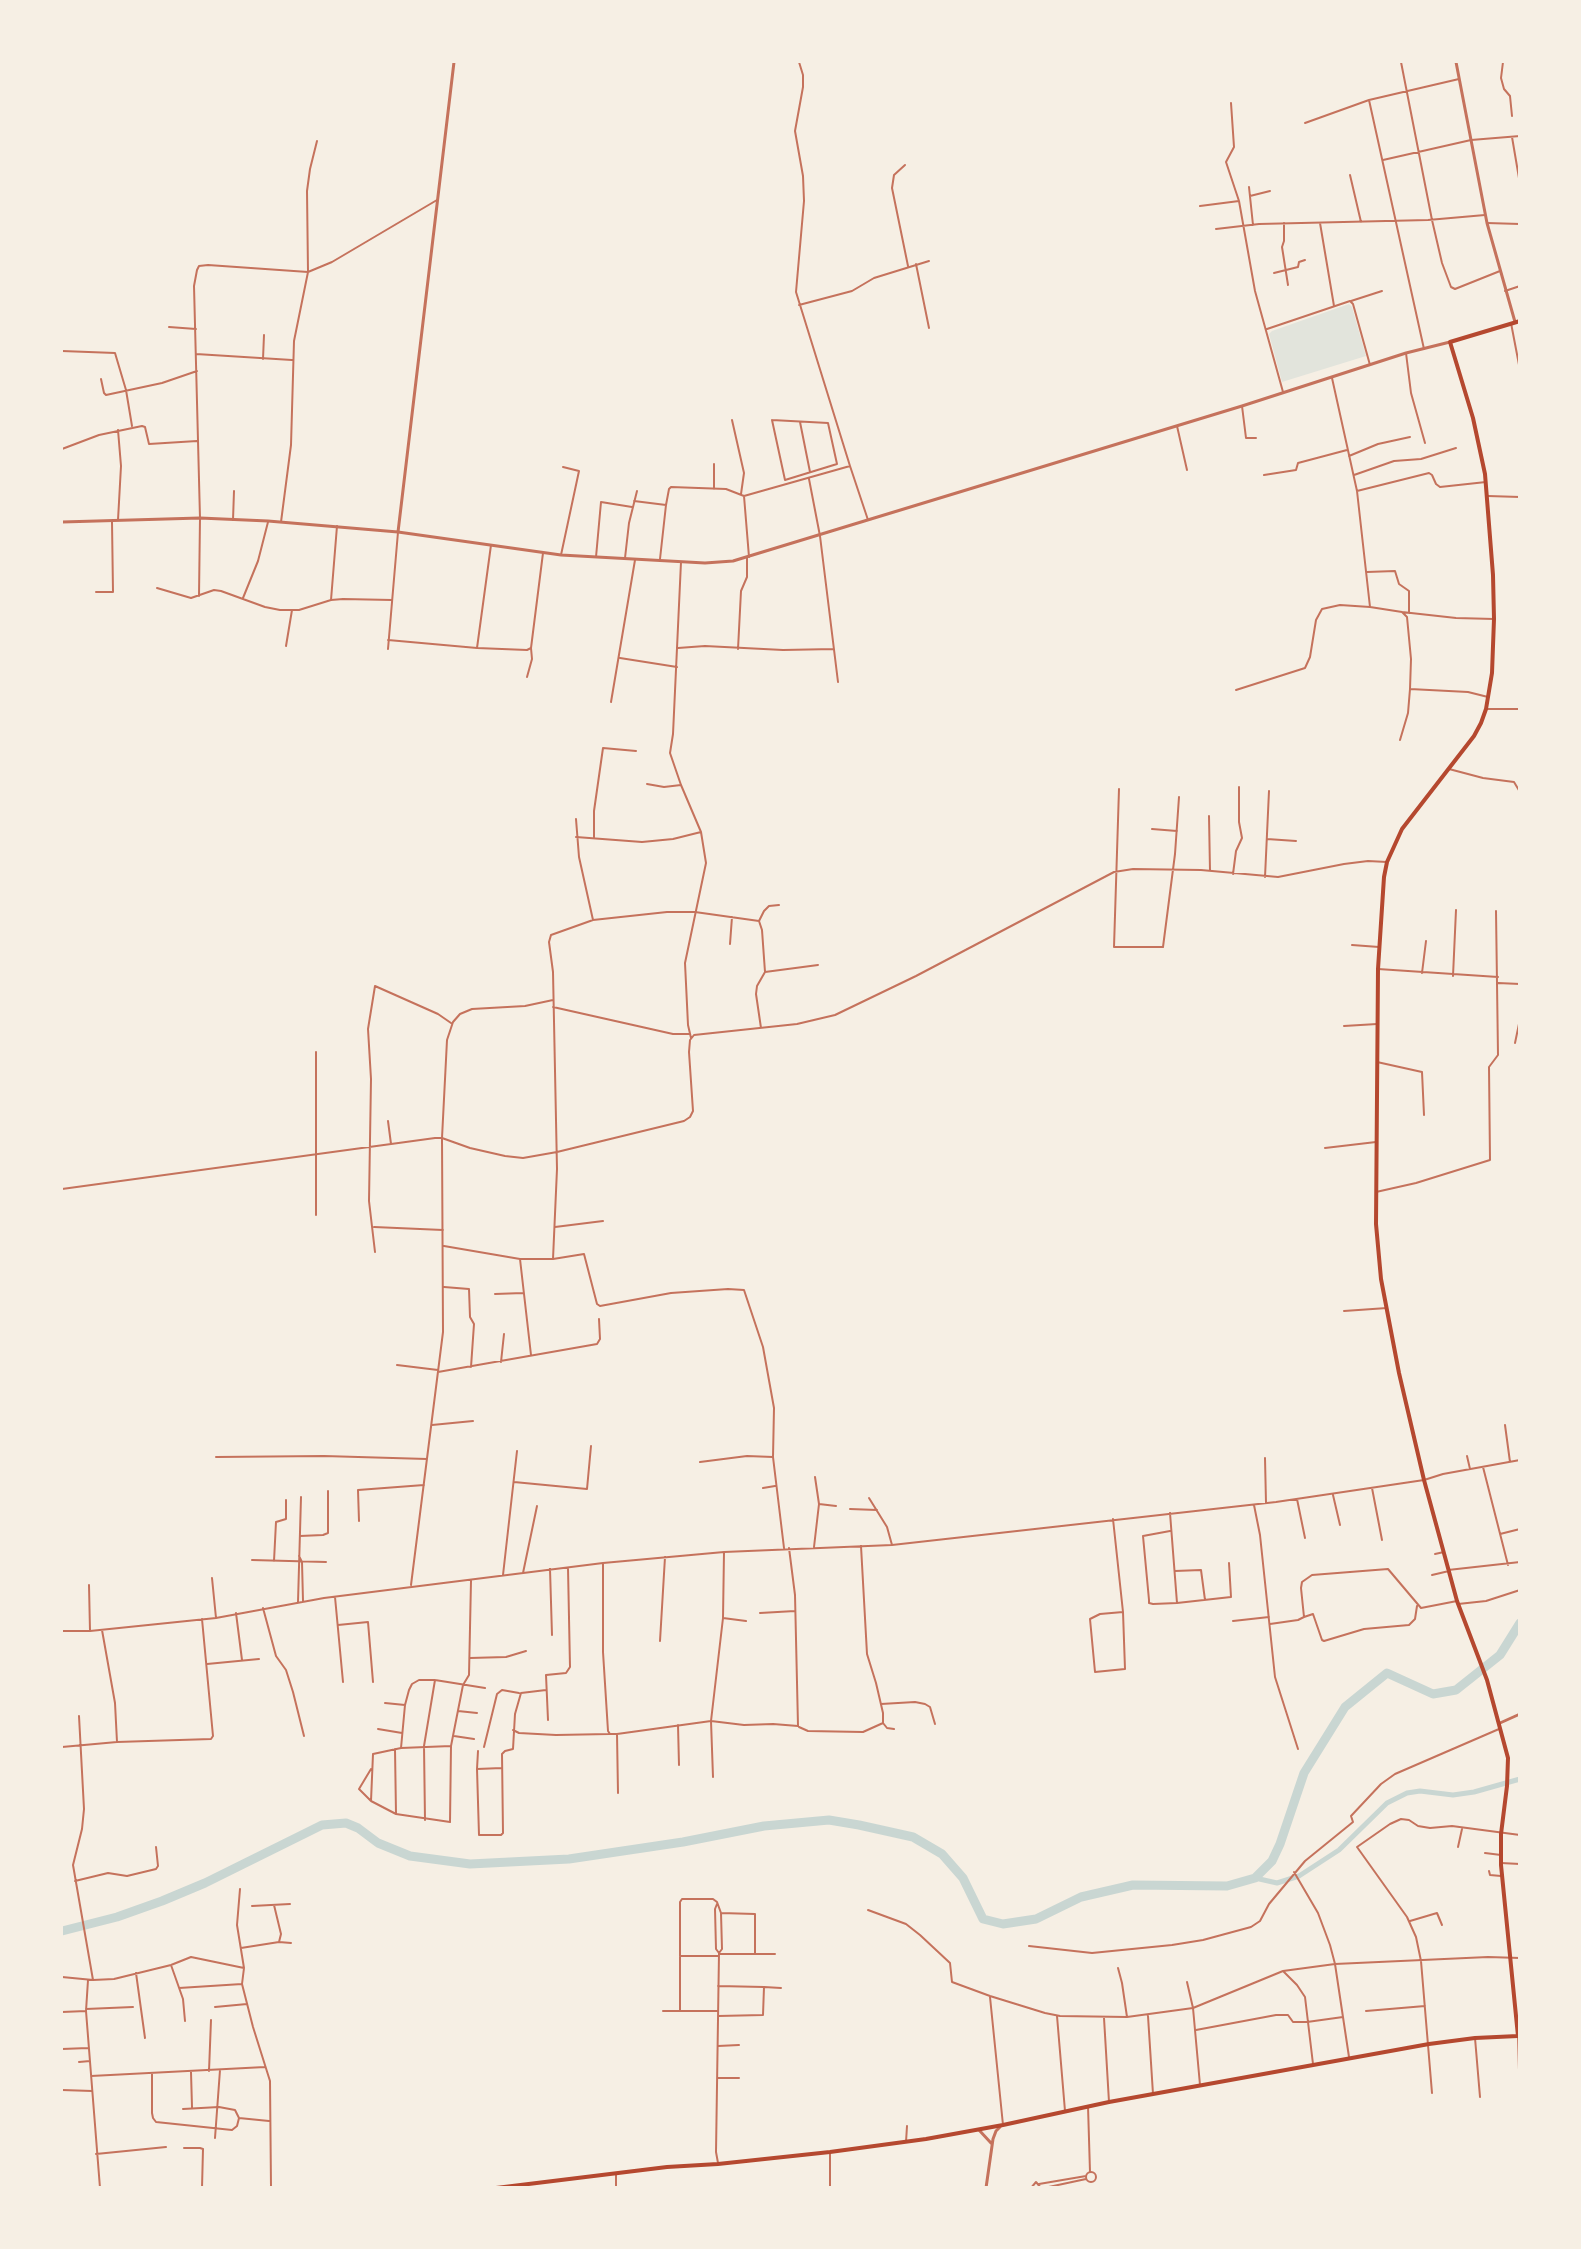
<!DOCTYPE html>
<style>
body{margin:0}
#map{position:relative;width:1581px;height:2249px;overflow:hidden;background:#f6efe4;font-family:Rubik,sans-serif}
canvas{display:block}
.frame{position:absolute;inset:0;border:63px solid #f6efe4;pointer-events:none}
</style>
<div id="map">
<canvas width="1581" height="2249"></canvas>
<div class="frame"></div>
</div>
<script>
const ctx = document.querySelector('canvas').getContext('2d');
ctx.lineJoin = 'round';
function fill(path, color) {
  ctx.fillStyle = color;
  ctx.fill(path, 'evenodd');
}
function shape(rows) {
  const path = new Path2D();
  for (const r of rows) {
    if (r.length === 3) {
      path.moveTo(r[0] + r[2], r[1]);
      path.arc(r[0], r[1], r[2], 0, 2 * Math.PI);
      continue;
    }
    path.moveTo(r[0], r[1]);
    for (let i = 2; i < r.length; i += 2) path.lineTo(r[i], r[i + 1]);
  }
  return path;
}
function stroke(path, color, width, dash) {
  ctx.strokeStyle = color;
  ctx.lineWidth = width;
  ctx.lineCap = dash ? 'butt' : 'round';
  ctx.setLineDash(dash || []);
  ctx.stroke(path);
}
fill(shape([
 [1349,304,1352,307,1366,356,1282,382,1269,334,1272,331]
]), '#e2e4dc');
stroke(shape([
 [1255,1878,1277,1883,1299,1876,1339,1850,1387,1803,1407,1793,1420,1791,1453,1795,1474,1792,1520,1779]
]), '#c9d6d2', 5);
stroke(shape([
 [62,1931,117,1917,162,1901,205,1883,322,1825,346,1823,358,1828,378,1843,410,1856,470,1864,569,1859,683,1842,764,1826,829,1820,859,1825,913,1837,942,1854,963,1878,983,1919,1003,1924,1036,1919,1081,1897,1133,1885,1227,1886,1255,1878,1272,1861,1280,1844,1304,1773,1345,1707,1387,1673,1433,1694,1456,1690,1500,1655,1520,1623]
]), '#c9d6d2', 9);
stroke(shape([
 [799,62,803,75,803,87,795,131,803,176,804,201,796,292,850,466],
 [1401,62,1432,220,1442,263,1451,287,1455,289,1500,271],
 [1503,62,1501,78,1504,89,1510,96,1512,116],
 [1369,100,1424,349],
 [1231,103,1234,147,1226,162,1239,201,1255,291,1283,392],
 [1305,123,1369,100,1459,79],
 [1512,137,1520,184],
 [1383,160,1471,140,1520,136],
 [905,165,894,175,892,188,908,266],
 [1350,175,1361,222],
 [1249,187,1253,225],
 [1250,196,1270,191],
 [1200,206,1239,201],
 [1284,223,1284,241,1282,247,1288,285],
 [1320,223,1334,306],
 [1487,223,1520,224],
 [1216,229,1259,224,1428,220,1485,215],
 [916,264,929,328],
 [1274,273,1298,267,1299,262,1305,260],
 [1505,291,1520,286],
 [1351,301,1382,291],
 [799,305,852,291,874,278,929,261],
 [1511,323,1520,370],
 [169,327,196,329],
 [1267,329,1350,301,1353,304,1370,365],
 [62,351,115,353,126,390,132,426],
 [1406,353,1411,393,1425,443],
 [196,354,292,360],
 [263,359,264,335],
 [1332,378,1357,491,1370,607,1402,612,1407,617,1411,659,1410,689,1468,692,1488,697],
 [101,379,104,393,106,395,162,383,197,371],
 [1242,406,1246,438,1256,438],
 [732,420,744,473,741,494],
 [772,420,828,423,837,464,785,480,772,420],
 [800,422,810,472],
 [1177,426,1187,470],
 [62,449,99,435,142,426,145,427,149,444,197,441],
 [1349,456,1378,444,1410,437],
 [714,464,714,489],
 [1264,475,1296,470,1298,463,1347,450],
 [1354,475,1394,461,1421,459,1456,448],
 [809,479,820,536,838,682],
 [1357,491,1429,473,1432,475,1436,484,1440,487,1486,482],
 [744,496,850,466,868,520],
 [1488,496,1520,497],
 [634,501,666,505],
 [118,520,121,466,118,430],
 [233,520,234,491],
 [281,522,291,445,294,341,308,272,307,191,310,169,317,141],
 [561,555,579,471,563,467],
 [596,557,601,502,632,507],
 [625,558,629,523,637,491],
 [660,559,666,505,669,489,671,487,726,489,744,496,749,557],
 [681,562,673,734,670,753,681,785,701,832,706,863,685,963,688,1025,691,1038],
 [1367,572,1395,571,1399,584,1409,591,1409,613],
 [157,588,191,598,214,590,221,591,265,607,280,610,299,610,331,600,343,599,392,600],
 [96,592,113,592,112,522],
 [199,596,200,518,194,286,197,270,199,266,208,265,308,272,332,262,437,200],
 [243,598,258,561,268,522],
 [331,600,337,526],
 [1402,612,1456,618,1494,619],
 [388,640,477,648,527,650,531,648],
 [286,646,292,610],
 [477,648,491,545],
 [678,648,705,646,783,650,834,649],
 [388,649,398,532],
 [738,649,741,591,747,577,747,558],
 [620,658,677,667],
 [527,677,532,659,531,648,543,553],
 [1236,690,1305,668,1310,657,1316,620,1322,609,1340,605,1370,607],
 [611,702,635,560],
 [1486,709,1520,709],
 [1400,740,1408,713,1410,689],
 [1449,769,1483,778,1514,782,1520,792],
 [647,784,664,787,681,785],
 [1119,789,1114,947,1163,947,1175,854,1179,797],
 [1520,815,1520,816],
 [1209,816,1210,871],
 [576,819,579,857,593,920],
 [1152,829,1177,831],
 [576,837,642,842,673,839,701,832],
 [594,838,594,811,603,748,636,751],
 [1267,839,1296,841],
 [1519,842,1520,838],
 [1233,874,1236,851,1242,838,1239,822,1239,787],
 [1265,877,1269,791],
 [759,921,764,911,769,906,779,905],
 [730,944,732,917],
 [1352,945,1379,947],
 [1378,969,1498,977],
 [765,972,818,965],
 [1422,973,1426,941],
 [1453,976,1456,910],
 [1498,983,1520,984],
 [553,1007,673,1034,690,1034],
 [1344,1026,1377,1024],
 [1515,1043,1520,1019],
 [316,1052,316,1215],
 [1377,1062,1422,1072,1424,1115],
 [388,1121,391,1144],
 [1325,1148,1376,1142],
 [62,1189,435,1138,442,1138,470,1148,505,1156,523,1158,557,1152,684,1121,690,1117,693,1111,689,1052,690,1040,694,1035,797,1024,835,1015,916,976,1114,872,1133,869,1201,870,1278,877,1344,864,1368,861,1387,862],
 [1376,1192,1416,1183,1490,1160,1489,1067,1498,1055,1496,911],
 [374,1227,443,1230],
 [555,1227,603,1221],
 [444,1246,520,1259,553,1259,584,1254,597,1304,600,1306,671,1293,728,1289,744,1290,763,1347,774,1408,773,1457,784,1548],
 [375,1252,369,1201,371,1079,368,1029,375,986,438,1014,451,1023],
 [520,1259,531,1355],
 [553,1259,557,1169,553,972,549,942,551,935,593,920,667,912,695,912,759,921,762,930,765,972,757,986,756,994,761,1028],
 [444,1287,469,1289,470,1317,474,1324,471,1367],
 [495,1294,523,1293],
 [1344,1311,1387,1308],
 [501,1362,504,1334],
 [397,1365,438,1370],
 [438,1372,597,1344,600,1339,599,1319],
 [432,1425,473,1421],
 [1505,1425,1510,1462],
 [1467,1456,1470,1469],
 [216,1457,324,1456,427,1459],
 [1265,1458,1266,1503],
 [700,1462,747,1456,773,1457],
 [1483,1467,1508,1565],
 [514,1482,587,1489,591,1446],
 [763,1488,775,1486],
 [1372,1488,1382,1540],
 [1333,1495,1340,1525],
 [869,1498,887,1527,892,1545],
 [1297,1499,1305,1538],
 [819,1504,836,1506],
 [1254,1505,1260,1535,1275,1677,1298,1749],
 [850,1509,877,1510],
 [1170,1513,1177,1603,1231,1597,1229,1563],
 [1113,1519,1123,1612,1100,1614,1090,1619,1095,1672,1125,1669,1123,1612],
 [359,1521,358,1490,424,1485],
 [1170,1531,1143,1536,1149,1600,1149,1603,1153,1604,1177,1603],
 [1500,1534,1520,1529],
 [300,1536,323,1535,328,1533,328,1491],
 [861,1546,867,1654,876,1683,883,1713,883,1723,887,1728,894,1729],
 [814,1547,819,1504,815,1477],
 [1435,1554,1444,1552],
 [299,1556,302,1562,303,1601],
 [252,1560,326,1562],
 [274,1561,276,1522,286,1519,286,1500],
 [603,1563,603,1652,608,1731,610,1734,617,1734,711,1721,723,1618,724,1552],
 [550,1569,552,1635],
 [1448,1570,1520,1562],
 [1175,1571,1201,1570,1205,1600],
 [523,1573,537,1506],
 [503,1575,517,1451],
 [1432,1575,1449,1571],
 [212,1578,216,1618],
 [89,1585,90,1631],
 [411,1585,443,1332,442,1138,447,1040,453,1022,460,1014,472,1009,525,1006,553,1000],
 [335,1597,343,1682],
 [298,1602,301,1497],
 [1458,1604,1486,1601,1520,1590],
 [263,1608,276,1656,286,1670,293,1692,304,1736],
 [236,1613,242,1660],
 [760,1613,795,1611],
 [1304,1617,1313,1614,1322,1640,1324,1641,1364,1629,1409,1625,1415,1619,1417,1606],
 [723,1618,746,1621],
 [1233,1621,1269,1617],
 [1270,1624,1298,1620,1304,1617,1301,1588,1302,1582,1312,1575,1388,1569,1421,1608,1457,1601],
 [338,1625,368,1622,373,1682],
 [102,1630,115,1703,117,1742],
 [62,1631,90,1631,216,1618,324,1598,603,1563,724,1552,892,1545,1276,1502,1424,1480,1443,1474,1520,1460],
 [660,1641,665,1557],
 [470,1658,506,1657,526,1651],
 [207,1664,259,1659],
 [1519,1666,1520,1667],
 [385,1703,405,1705],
 [881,1704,915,1702,925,1704,930,1707,935,1724],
 [458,1711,477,1713],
 [79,1716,84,1809,82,1829,73,1865,93,1980],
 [548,1720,546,1675,566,1673,570,1667,568,1568],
 [678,1725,679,1765],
 [799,1727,808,1731,863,1732,883,1723],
 [378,1729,402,1733],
 [513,1730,519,1733,556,1735,609,1734],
 [617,1734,618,1793],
 [454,1736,474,1739],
 [62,1747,117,1742,211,1739,213,1736,202,1619],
 [484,1747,497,1694,502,1690,519,1693],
 [401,1748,405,1705,409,1690,412,1684,419,1680,435,1680,485,1688],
 [395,1749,396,1814],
 [502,1768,477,1769,479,1835,501,1835,503,1833,502,1754,505,1751,513,1749,515,1714,521,1693,546,1690],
 [371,1769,359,1789,371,1801,396,1814,450,1822,451,1746,463,1685,469,1675,471,1581],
 [477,1769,478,1751],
 [713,1777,711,1721,744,1725,773,1724,798,1726,795,1595,789,1548],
 [371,1801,373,1754,401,1748,451,1746],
 [425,1820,424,1746,435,1680],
 [1458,1847,1462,1829],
 [1485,1853,1501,1855],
 [1501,1863,1520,1864],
 [1489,1871,1490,1875,1501,1876],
 [1294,1872,1318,1913,1330,1945,1335,1964,1349,2057],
 [75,1881,108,1873,127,1876,156,1869,158,1866,156,1847],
 [240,1889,237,1925,244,1968,242,1984,253,2027,270,2081,271,2188],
 [717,1904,715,1909,716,1949,719,1953,716,2152,718,2163],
 [274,1905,281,1934,279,1942],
 [252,1906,290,1904],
 [868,1910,906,1924,920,1935,950,1963,952,1982,990,1996,1045,2013,1060,2016,1127,2017,1193,2008,1200,2085],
 [721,1913,755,1914,755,1954],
 [1410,1921,1437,1913,1442,1925],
 [1029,1946,1092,1953,1172,1945,1203,1940,1251,1927,1260,1921,1269,1904,1305,1861,1353,1822,1351,1816,1381,1784,1395,1774,1499,1729],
 [241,1948,279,1942,291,1943],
 [719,1954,775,1954],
 [718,1956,680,1956,680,1902,682,1899,713,1899,717,1902,721,1913,722,1949,719,1953],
 [171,1965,183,1999,185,2021],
 [1118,1968,1122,1983,1127,2017],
 [1283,1971,1297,1985,1305,1997,1313,2064],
 [136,1973,145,2038],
 [62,1977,93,1980,114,1979,171,1965,191,1957,244,1968],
 [88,1980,86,2011,100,2188],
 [1187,1982,1193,2008,1283,1971,1335,1964,1488,1957,1520,1958],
 [764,1987,781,1988],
 [179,1988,242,1984],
 [990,1997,1003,2125],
 [215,2007,247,2004],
 [86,2009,133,2007],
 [663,2011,717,2011],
 [680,2011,680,1957],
 [1366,2011,1425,2006],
 [62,2012,86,2011],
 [718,2016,763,2015,764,1987,718,1986],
 [1057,2016,1065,2111],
 [1148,2016,1153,2094],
 [1104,2018,1109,2102],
 [1196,2030,1276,2015,1288,2015,1293,2022,1307,2022,1343,2017],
 [1518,2036,1520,2105],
 [1475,2038,1480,2097],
 [718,2046,739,2045],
 [62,2049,88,2048],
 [79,2062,90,2061],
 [209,2071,211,2020],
 [191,2072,192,2107],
 [152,2073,152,2113,153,2118,156,2122,232,2130,237,2126,239,2118,235,2110,219,2107,183,2109],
 [91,2076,265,2067],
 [718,2078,739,2078],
 [62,2090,92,2091],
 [1432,2093,1421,1961,1416,1937,1407,1917,1357,1847,1390,1824,1401,1819,1409,1820,1418,1826,1430,1828,1452,1826,1520,1835],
 [1088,2106,1090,2172],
 [239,2118,269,2121],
 [215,2138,220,2070],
 [906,2142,907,2126],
 [184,2148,200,2148,203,2149,202,2188],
 [830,2152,830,2188],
 [96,2154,166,2147],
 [1091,2177,5],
 [616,2173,616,2188],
 [1039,2184,1086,2176],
 [1031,2188,1036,2182,1041,2188],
 [1044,2188,1086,2179]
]), '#c5725c', 2);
stroke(shape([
 [1456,62,1487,223,1515,322],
 [62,522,200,518,268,521,398,532,561,555,705,563,733,561,1242,406,1406,353,1450,342],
 [398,532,454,62],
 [1500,1723,1520,1714],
 [979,2130,991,2143],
 [986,2188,993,2139,996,2131,1000,2127]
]), '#c5725c', 3);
stroke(shape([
 [496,2188,667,2167,718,2164,830,2152,926,2139,1003,2125,1109,2102,1429,2044,1475,2038,1518,2036,1501,1865,1501,1834,1507,1786,1508,1758,1487,1680,1457,1601,1424,1480,1399,1373,1381,1279,1376,1224,1378,969,1384,877,1387,862,1402,829,1474,736,1481,723,1486,709,1492,673,1494,619,1493,575,1485,474,1473,418,1450,342,1520,321]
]), '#b5482f', 4);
</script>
